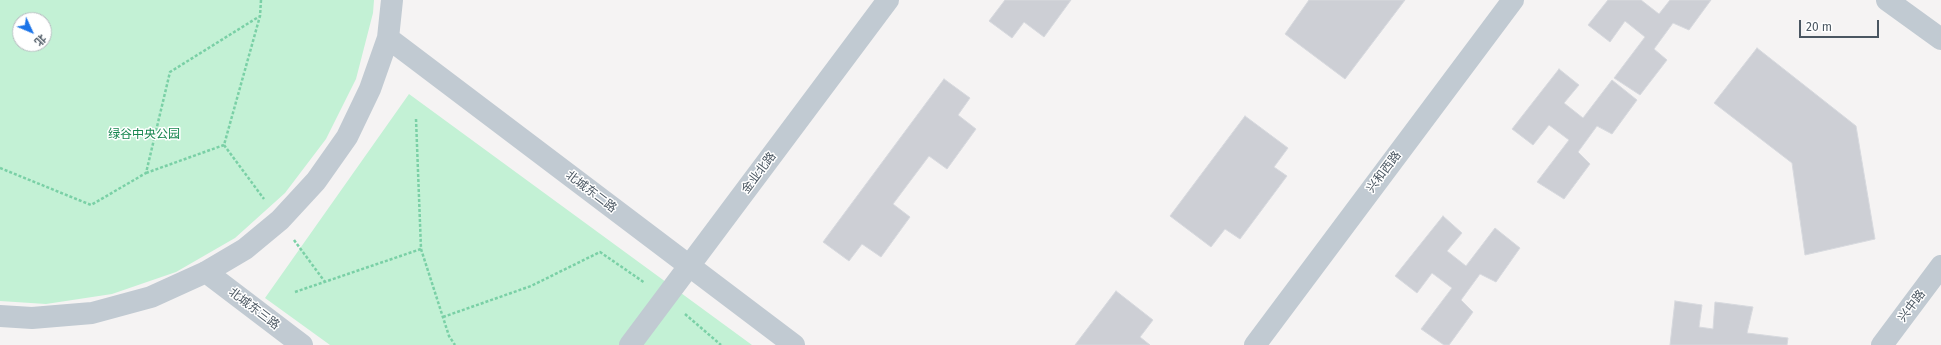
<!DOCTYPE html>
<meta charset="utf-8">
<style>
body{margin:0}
#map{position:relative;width:1941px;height:345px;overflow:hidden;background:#f5f3f3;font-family:"Fira Sans","Noto Sans SC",sans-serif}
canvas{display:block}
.north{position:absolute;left:12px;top:12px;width:40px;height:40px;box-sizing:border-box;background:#fff;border:1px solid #b7bbc0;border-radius:50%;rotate:134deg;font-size:11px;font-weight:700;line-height:16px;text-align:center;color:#4a5661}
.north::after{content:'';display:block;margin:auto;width:14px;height:18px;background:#1a73e8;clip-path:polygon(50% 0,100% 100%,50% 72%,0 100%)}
.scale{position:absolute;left:1799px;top:20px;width:80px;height:18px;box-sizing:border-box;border:2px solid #4a5661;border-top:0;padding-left:5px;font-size:12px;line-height:14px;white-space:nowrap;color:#4a5661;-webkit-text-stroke:3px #fff;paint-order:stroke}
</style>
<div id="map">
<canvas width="1941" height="345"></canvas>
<div class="north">北</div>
<div class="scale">20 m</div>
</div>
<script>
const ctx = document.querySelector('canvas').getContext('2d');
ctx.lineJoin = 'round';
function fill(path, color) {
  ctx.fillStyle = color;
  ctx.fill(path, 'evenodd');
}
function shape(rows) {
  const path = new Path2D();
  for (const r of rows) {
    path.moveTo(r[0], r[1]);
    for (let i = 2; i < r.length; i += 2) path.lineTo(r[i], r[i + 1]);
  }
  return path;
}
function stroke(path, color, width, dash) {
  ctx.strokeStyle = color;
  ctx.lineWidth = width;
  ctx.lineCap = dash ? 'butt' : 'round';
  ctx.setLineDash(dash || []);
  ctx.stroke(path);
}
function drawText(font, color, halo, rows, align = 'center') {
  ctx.font = font + ' "Fira Sans","Noto Sans SC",sans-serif';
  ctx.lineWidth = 3;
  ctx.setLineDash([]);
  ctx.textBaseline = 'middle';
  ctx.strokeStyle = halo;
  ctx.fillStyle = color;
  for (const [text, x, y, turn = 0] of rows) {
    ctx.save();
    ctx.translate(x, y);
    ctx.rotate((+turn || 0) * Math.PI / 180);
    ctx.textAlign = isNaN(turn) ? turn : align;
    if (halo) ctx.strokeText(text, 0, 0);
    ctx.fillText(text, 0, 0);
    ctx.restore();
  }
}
fill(shape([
 [0,0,374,0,373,13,356,79,326,139,285,193,235,238,176,272,112,294,46,304,0,301],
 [20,20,44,20,44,44,20,44],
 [409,94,752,345,330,345,265,298]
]), '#c3f1d5');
const building = shape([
 [1005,0,1071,0,1044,37,1024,22,1012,38,989,21,1005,0],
 [1309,0,1405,0,1345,79,1285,34,1309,0],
 [1608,0,1641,0,1659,14,1670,0,1711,0,1689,30,1673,23,1654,49,1667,60,1640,95,1614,78,1645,37,1625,21,1610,42,1588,25,1608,0],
 [1757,48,1856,126,1875,239,1805,255,1792,163,1714,103,1757,48],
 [1559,69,1579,85,1564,103,1583,118,1612,80,1637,100,1612,134,1597,126,1578,152,1590,164,1564,199,1537,182,1569,140,1549,125,1533,145,1512,129,1559,69],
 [944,79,970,98,958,115,976,129,947,169,929,156,893,204,910,217,881,257,862,244,849,261,823,242,944,79],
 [1245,116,1288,148,1274,167,1287,176,1240,239,1225,229,1211,247,1170,216,1245,116],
 [1443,216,1462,233,1447,251,1466,266,1495,228,1520,248,1496,282,1480,274,1461,300,1473,312,1449,345,1444,345,1421,329,1452,288,1432,273,1417,293,1395,276,1443,216],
 [1116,291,1153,320,1140,337,1150,345,1075,345,1116,291],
 [1675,301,1702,305,1699,327,1713,329,1715,302,1753,307,1747,333,1788,338,1787,345,1670,345,1675,301]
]);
fill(building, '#cdcfd5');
stroke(building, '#d7d9de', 1);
stroke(shape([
 [261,0,260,16,224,145,264,199],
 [416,119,421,249,449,336,455,345],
 [0,168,91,205,146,173,170,72,260,16],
 [146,173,224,145],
 [294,240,325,282],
 [295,292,421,249],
 [685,314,721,345],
 [443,317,531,286,600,252,645,283]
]), '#7ad0a6', 2.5, [3, 2]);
stroke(shape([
 [1887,0,1941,39],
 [388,38,794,345],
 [206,272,302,345],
 [0,316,32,318,92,313,151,297,206,272,245,249,280,220,316,181,347,137,370,89,388,38,392,0],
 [630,345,888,0],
 [1255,345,1513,0],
 [1882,345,1941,266]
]), '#c1cad2', 22);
drawText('12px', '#17864f', '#fff', [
 ["绿谷中央公园",144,135]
]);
drawText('12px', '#4a5661', '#fff', [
 ["兴和西路",1384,172,-53],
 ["金业北路",759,173,-53],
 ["北城东二路",591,192,37],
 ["兴中路",1912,306,-53],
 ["北城东三路",254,309,37]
]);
</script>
